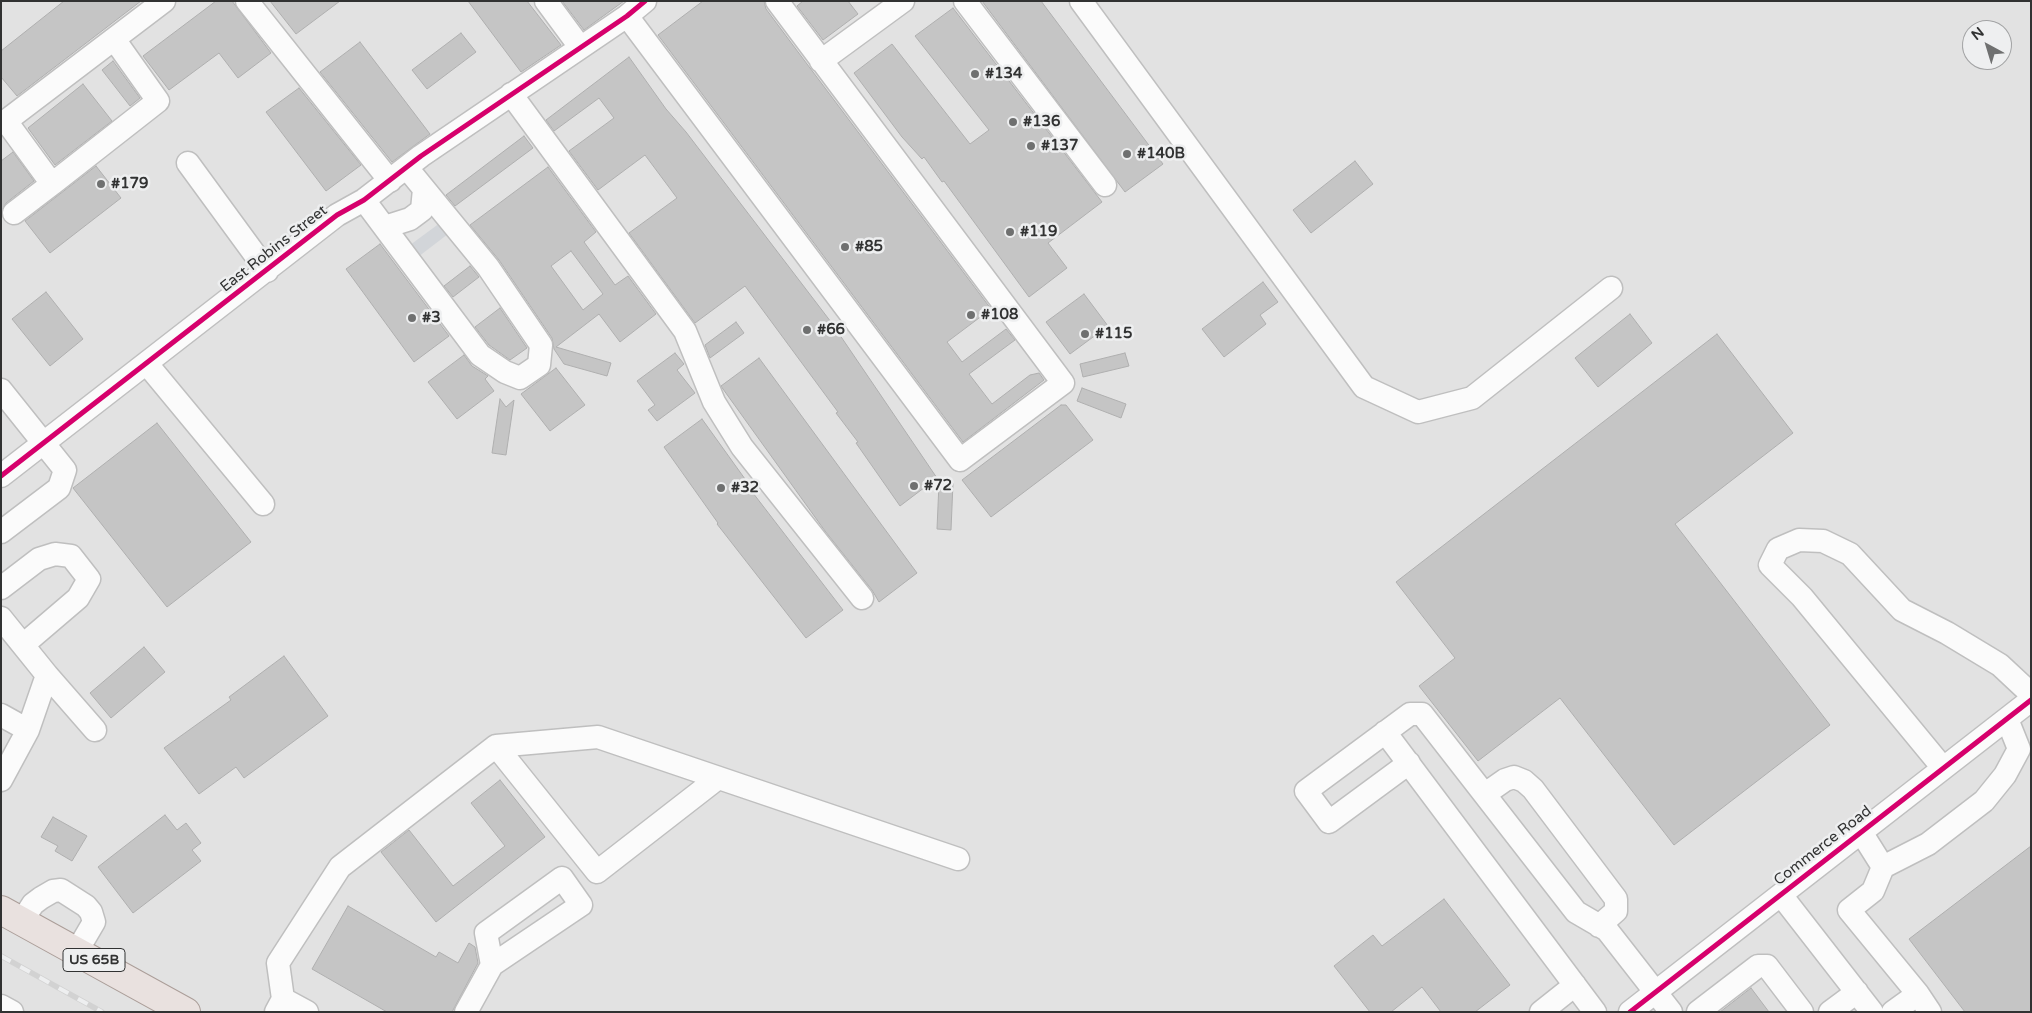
<!DOCTYPE html>
<style>
body{margin:0}
#map{position:relative;width:2032px;height:1013px;overflow:hidden;background:#e2e2e2;font-family:"Varela Round",sans-serif}
canvas{display:block}
.frame{position:absolute;inset:0;border:2px solid #313232;pointer-events:none}
.north{position:absolute;left:1962px;top:20px;width:50px;height:50px;box-sizing:border-box;background:#eeeff0;border:1px solid #a2a3a4;border-radius:50%;rotate:321deg;font-size:14px;font-weight:700;line-height:20px;text-align:center;color:#313232}
.north::after{content:'';display:block;margin:auto;width:18px;height:22px;background:#6f7070;clip-path:polygon(50% 0,100% 100%,50% 72%,0 100%)}
</style>
<div id="map">
<canvas width="2032" height="1013"></canvas>
<div class="frame"></div>
<div class="north">N</div>
</div>
<script>
const ctx = document.querySelector('canvas').getContext('2d');
ctx.lineJoin = 'round';
function fill(path, color) {
  ctx.fillStyle = color;
  ctx.fill(path, 'evenodd');
}
function shape(rows) {
  const path = new Path2D();
  for (const r of rows) {
    path.moveTo(r[0], r[1]);
    for (let i = 2; i < r.length; i += 2) path.lineTo(r[i], r[i + 1]);
  }
  return path;
}
function stroke(path, color, width, dash) {
  ctx.strokeStyle = color;
  ctx.lineWidth = width;
  ctx.lineCap = dash ? 'butt' : 'round';
  ctx.setLineDash(dash || []);
  ctx.stroke(path);
}
function drawText(font, color, halo, rows, align = 'center') {
  ctx.font = font + ' "Varela Round",sans-serif';
  ctx.lineWidth = 5;
  ctx.setLineDash([]);
  ctx.textBaseline = 'middle';
  ctx.strokeStyle = halo;
  ctx.fillStyle = color;
  for (const [text, x, y, turn = 0] of rows) {
    ctx.save();
    ctx.translate(x, y);
    ctx.rotate((+turn || 0) * Math.PI / 180);
    ctx.textAlign = isNaN(turn) ? turn : align;
    if (halo) ctx.strokeText(text, 0, 0);
    ctx.fillText(text, 0, 0);
    ctx.restore();
  }
}
fill(shape([
 [444,220,452,231,414,260,406,248]
]), '#d2d5d9');
const building = shape([
 [64,1,141,1,17,96,1,77,1,51,64,1],
 [216,1,232,1,271,53,238,78,219,53,169,90,143,56,216,1],
 [270,1,340,1,296,34,270,1],
 [468,1,527,1,561,45,521,72,468,1],
 [562,1,624,1,584,30,562,1],
 [703,1,764,1,766,9,810,68,991,309,947,342,962,362,1006,329,1015,340,969,374,992,404,1030,375,1039,373,1044,380,963,442,658,35,703,1],
 [803,1,848,1,858,14,823,40,797,6,803,1],
 [982,1,1041,1,1163,164,1125,192,982,1],
 [953,8,1102,202,1048,243,1067,268,1029,297,944,181,942,182,924,157,922,159,902,137,854,73,892,44,970,144,989,130,915,36,953,8],
 [461,33,476,52,427,89,412,70,461,33],
 [360,42,430,134,392,162,320,72,360,42],
 [629,57,666,109,686,132,831,322,937,478,900,506,856,443,858,442,836,413,838,412,745,286,695,323,629,233,677,198,645,155,598,190,569,151,614,118,599,98,554,131,546,120,629,57],
 [113,61,140,98,130,106,102,70,113,61],
 [83,84,112,121,55,165,28,128,83,84],
 [299,88,361,165,326,191,266,112,299,88],
 [524,136,533,148,455,206,446,195,524,136],
 [13,152,34,181,6,203,1,212,1,161,13,152],
 [1355,161,1373,184,1311,233,1293,210,1355,161],
 [96,166,121,198,50,253,25,221,96,166],
 [548,167,596,232,584,242,615,285,628,276,656,314,620,342,599,314,556,347,611,363,607,376,564,364,554,349,552,338,499,260,470,225,548,167],
 [571,251,603,294,583,310,551,266,571,251],
 [380,244,449,336,414,362,346,269,380,244],
 [470,266,479,277,453,297,444,286,470,266],
 [1263,282,1278,302,1260,315,1266,324,1224,357,1202,329,1263,282],
 [46,292,83,339,50,366,12,319,46,292],
 [1084,294,1108,326,1070,354,1046,322,1084,294],
 [500,308,527,348,510,360,489,345,475,327,500,308],
 [1630,314,1652,343,1598,387,1575,358,1630,314],
 [736,322,744,333,710,358,705,345,736,322],
 [1717,334,1793,433,1675,524,1830,725,1674,845,1560,698,1478,761,1419,686,1455,658,1396,582,1717,334],
 [675,353,684,364,677,370,695,393,657,421,648,410,655,405,637,381,675,353],
 [1125,353,1129,366,1083,377,1080,364,1125,353],
 [464,355,472,366,488,376,485,379,494,391,457,419,428,382,464,355],
 [759,358,917,573,879,602,872,590,825,531,723,389,721,386,759,358],
 [556,368,585,405,550,431,521,394,556,368],
 [1082,388,1126,404,1121,418,1077,401,1082,388],
 [500,399,506,407,514,400,506,455,492,453,500,399],
 [1061,405,1066,405,1093,440,991,517,962,480,1061,405],
 [702,419,745,479,743,480,843,610,806,638,717,524,718,523,664,447,702,419],
 [157,423,251,542,167,607,73,488,157,423],
 [939,483,953,483,951,530,937,529,939,483],
 [144,647,165,672,111,718,90,693,144,647],
 [284,656,328,716,244,778,236,767,199,794,164,748,231,700,229,697,284,656],
 [500,780,545,837,436,922,381,852,409,830,453,886,505,846,471,803,500,780],
 [165,815,177,830,186,823,201,843,192,850,201,861,133,913,98,867,165,815],
 [53,817,87,836,72,861,55,851,58,846,41,837,53,817],
 [2031,846,2031,1012,1965,1012,1909,939,2031,846],
 [1444,899,1510,985,1475,1012,1441,1012,1422,987,1391,1012,1370,1012,1334,966,1373,935,1382,946,1444,899],
 [348,906,436,957,439,952,458,963,469,943,475,947,478,963,452,1012,387,1012,312,969,348,906],
 [1751,988,1769,1012,1720,1012,1751,988]
]);
fill(building, '#c5c5c5');
stroke(building, '#afafaf', 1);
const minor = shape([
 [247,1,390,181],
 [546,1,580,47],
 [965,1,1105,185],
 [1081,1,1364,387,1418,412,1472,398,1611,288],
 [627,16,960,460,1063,383,777,1],
 [114,39,158,101,52,184,6,121,164,1],
 [821,61,903,1],
 [511,94,685,331,714,402,742,447,862,598],
 [188,163,267,271],
 [364,200,480,355,505,372,520,378,539,365,541,345,488,267,407,168],
 [14,213,52,184],
 [385,227,410,219,422,210,424,189],
 [147,364,263,504],
 [1,390,65,470,59,488,1,532],
 [1,476,337,215,364,200,421,156,627,16,645,1],
 [1,588,39,559,55,554,71,556,89,579,78,598,23,645],
 [1,618,47,675,28,730,1,780],
 [47,675,95,730],
 [1,715,28,730],
 [1385,732,1595,1012],
 [496,746,597,872,718,778],
 [1409,763,1329,822,1306,791,1410,714,1422,714,1576,912,1607,930,1671,1012],
 [1943,768,1802,597,1770,565,1778,549,1799,540,1823,541,1850,554,1902,610,1947,633,2000,665,2031,694],
 [1485,794,1505,780,1514,777,1524,781,1533,789,1616,899,1616,911,1599,926],
 [1861,832,1883,867,1873,891,1849,910,1918,994],
 [1883,867,1928,844,1984,801,2005,775,2019,749,2007,719],
 [1781,895,1872,1012],
 [22,921,33,904,41,898,53,891,61,890,86,906,91,912,94,922,77,951],
 [283,999,278,963,340,867,496,746,598,737,958,859],
 [1,1006,12,1012],
 [276,1012,283,999,307,1012],
 [466,1012,492,965,581,905,562,878,486,933,492,965],
 [1541,1012,1575,985],
 [1630,1012,2031,700],
 [1698,1012,1758,966,1767,966,1802,1012],
 [1830,1012,1857,992],
 [1893,1012,1918,994,1930,1012]
]);
const major = shape([
 [1,910,186,1012]
]);
stroke(minor, '#bfbfbf', 25);
stroke(major, '#ab9e99', 30);
stroke(minor, '#fbfbfb', 22);
stroke(major, '#e9e1df', 28);
const rail = shape([
 [1,956,102,1012]
]);
stroke(rail, '#d2d2d2', 5.5);
stroke(rail, '#eeeff0', 4, [11]);
stroke(shape([
 [1,476,337,215,364,200,421,156,627,16,645,1],
 [1630,1012,2031,700]
]), '#d6006c', 5);
for (const [x, y, r, color] of [
 [975,74,5,"#6f7070"],
 [1013,122,5,"#6f7070"],
 [1031,146,5,"#6f7070"],
 [1127,154,5,"#6f7070"],
 [101,184,5,"#6f7070"],
 [1010,232,5,"#6f7070"],
 [845,247,5,"#6f7070"],
 [971,315,5,"#6f7070"],
 [412,318,5,"#6f7070"],
 [807,330,5,"#6f7070"],
 [1085,334,5,"#6f7070"],
 [914,486,5,"#6f7070"],
 [721,488,5,"#6f7070"]
]) {
  const dot = new Path2D();
  dot.arc(x, y, r, 0, 2 * Math.PI);
  ctx.fillStyle = color;
  ctx.fill(dot);
  stroke(dot, '#eeeff0', 2);
}
for (const [x, y, w] of [
 [94,960,62]
]) {
  const box = new Path2D();
  box.roundRect(x - w / 2, y - 11.5, w, 23, 4);
  ctx.fillStyle = '#eeeff0';
  ctx.fill(box);
  stroke(box, '#313232', 1);
}
drawText('bold 14px', '#313232', null, [
 ["US 65B",94,960]
]);
drawText('bold 15px', '#313232', '#eeeff0', [
 ["#134",985,74],
 ["#136",1023,122],
 ["#137",1041,146],
 ["#140B",1137,154],
 ["#179",111,184],
 ["#119",1020,232],
 ["#85",855,247],
 ["#108",981,315],
 ["#3",422,318],
 ["#66",817,330],
 ["#115",1095,334],
 ["#72",924,486],
 ["#32",731,488]
], 'left');
drawText('15px', '#313232', '#eeeff0', [
 ["East Robins Street",274,249,-38],
 ["Commerce Road",1823,846,-38]
]);
</script>
